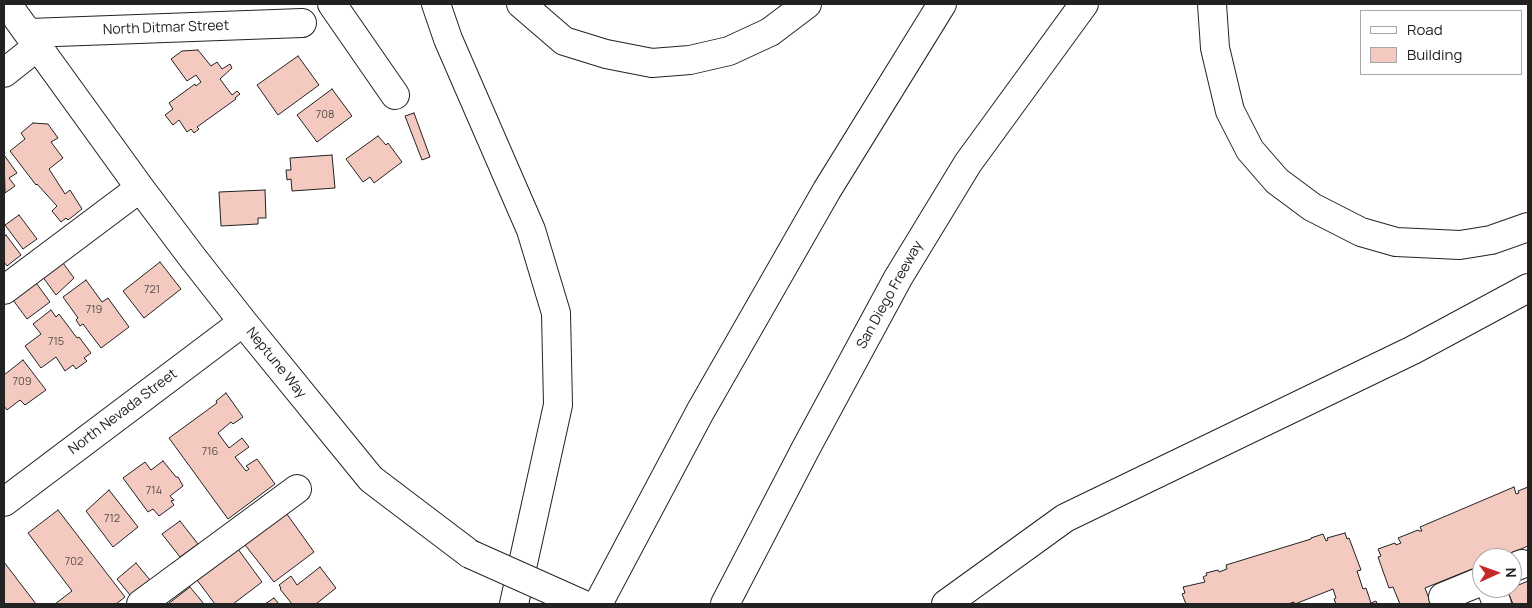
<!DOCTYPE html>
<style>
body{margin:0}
#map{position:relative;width:1532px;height:608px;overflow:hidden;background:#fff;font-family:Manrope,sans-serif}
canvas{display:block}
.frame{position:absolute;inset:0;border:5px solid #222;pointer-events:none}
.legend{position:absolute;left:1360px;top:10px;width:162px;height:65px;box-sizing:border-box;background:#fff;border:1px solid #a7a7a7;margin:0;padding:6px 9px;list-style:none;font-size:15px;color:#222}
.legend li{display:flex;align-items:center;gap:10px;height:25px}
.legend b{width:25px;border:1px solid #a7a7a7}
.north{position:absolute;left:1472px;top:548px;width:50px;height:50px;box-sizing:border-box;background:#fff;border:1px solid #a7a7a7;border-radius:50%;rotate:88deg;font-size:14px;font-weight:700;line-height:20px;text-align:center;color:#222}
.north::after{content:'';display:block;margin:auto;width:18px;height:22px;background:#c62828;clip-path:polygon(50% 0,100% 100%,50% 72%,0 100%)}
</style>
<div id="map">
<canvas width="1532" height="608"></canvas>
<div class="frame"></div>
<ul class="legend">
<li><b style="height:6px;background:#fff"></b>Road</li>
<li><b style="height:14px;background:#f3c9c0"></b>Building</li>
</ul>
<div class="north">N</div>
</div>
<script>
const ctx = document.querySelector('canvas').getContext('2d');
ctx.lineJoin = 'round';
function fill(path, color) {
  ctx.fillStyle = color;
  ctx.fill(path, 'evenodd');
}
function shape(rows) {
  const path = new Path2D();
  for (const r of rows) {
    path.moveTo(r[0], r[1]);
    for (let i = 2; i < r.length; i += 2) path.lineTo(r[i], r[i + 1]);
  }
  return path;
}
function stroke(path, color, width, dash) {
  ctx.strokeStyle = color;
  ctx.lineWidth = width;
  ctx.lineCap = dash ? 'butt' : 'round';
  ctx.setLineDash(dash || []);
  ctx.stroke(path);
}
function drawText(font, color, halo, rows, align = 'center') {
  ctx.font = font + ' Manrope,sans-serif';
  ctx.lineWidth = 4;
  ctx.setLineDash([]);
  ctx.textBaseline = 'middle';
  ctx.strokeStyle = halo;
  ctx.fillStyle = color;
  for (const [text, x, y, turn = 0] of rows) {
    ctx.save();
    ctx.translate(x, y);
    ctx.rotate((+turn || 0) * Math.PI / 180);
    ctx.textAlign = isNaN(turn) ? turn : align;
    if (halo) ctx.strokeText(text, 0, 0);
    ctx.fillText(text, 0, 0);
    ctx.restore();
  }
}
const building = shape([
 [198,50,211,66,217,62,222,69,230,64,232,68,220,79,232,95,237,91,240,94,235,98,236,99,197,127,199,129,194,133,191,129,187,132,179,120,173,125,165,115,173,109,169,103,195,84,196,86,201,82,196,75,187,81,171,59,182,51,198,50],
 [298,56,319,85,278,115,257,85,298,56],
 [332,89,352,116,317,142,297,115,332,89],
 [414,113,430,157,422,160,405,116,414,113],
 [33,123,48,124,58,138,51,142,63,158,49,169,65,194,70,190,82,209,68,220,66,218,61,222,52,211,57,206,37,184,36,185,10,151,25,139,21,133,33,123],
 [378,136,386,145,388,143,402,162,374,183,370,177,363,182,346,159,378,136],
 [4,155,17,173,9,178,15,186,5,193,4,155],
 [332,155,335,188,292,191,291,179,287,180,286,170,291,170,290,158,332,155],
 [265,190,266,218,258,218,258,224,221,226,219,192,265,190],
 [19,215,37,239,23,249,5,225,19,215],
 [6,235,21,255,7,266,4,262,4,237,6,235],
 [160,262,181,289,144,318,123,291,160,262],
 [63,263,74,278,56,295,42,276,63,263],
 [34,280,50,302,27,319,13,300,34,280],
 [86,280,102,302,108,298,129,327,101,348,83,324,80,326,76,320,78,318,63,297,86,280],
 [51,310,56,317,59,314,77,338,79,337,91,353,84,358,87,361,76,369,73,365,65,371,56,357,41,368,25,346,41,334,33,324,51,310],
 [23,360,46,390,25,405,20,400,7,410,4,406,4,375,23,360],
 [226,393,243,417,233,424,231,422,218,433,229,448,242,438,249,447,235,457,246,471,249,469,246,466,257,459,275,484,228,519,169,438,217,403,216,401,226,393],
 [163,461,176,477,178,477,183,486,170,496,174,500,171,501,174,505,159,516,153,509,148,512,123,478,145,462,151,470,163,461],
 [1514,487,1516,494,1519,493,1518,491,1528,487,1528,546,1499,558,1482,558,1482,565,1425,588,1431,604,1400,604,1393,587,1389,588,1378,557,1381,556,1378,549,1395,543,1396,545,1401,543,1398,538,1418,530,1419,531,1422,531,1420,527,1514,487],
 [109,490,138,527,113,547,86,511,109,490],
 [58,510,125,597,116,604,55,604,72,591,28,533,58,510],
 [284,510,314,552,274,582,242,541,284,510],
 [180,521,198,544,180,557,162,534,180,521],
 [1345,533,1347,539,1349,538,1361,570,1357,571,1363,589,1366,588,1371,603,1376,601,1377,604,1336,604,1334,599,1336,598,1333,589,1295,604,1294,602,1288,604,1186,604,1182,594,1185,593,1183,587,1205,582,1203,577,1207,575,1206,573,1218,570,1219,572,1227,569,1226,565,1311,539,1311,538,1323,534,1326,541,1328,540,1327,538,1345,533],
 [235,545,262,582,233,604,215,604,194,576,235,545],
 [4,562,36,604,4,604,4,562],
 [136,563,150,580,130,595,117,579,136,563],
 [320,567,336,588,316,604,292,604,280,589,281,588,279,585,291,576,297,585,320,567],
 [1528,581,1528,604,1513,604,1507,590,1528,581],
 [190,587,204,604,168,604,190,587],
 [274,598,279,604,265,604,274,598]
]);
fill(building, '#f3c9c0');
stroke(building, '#222', 1);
const minor = shape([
 [7,4,140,188,192,257,243,322,371,479,470,554],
 [332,4,395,95],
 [29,33,302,23],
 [4,73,38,46],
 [4,290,140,188],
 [4,502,243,322],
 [1512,568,1522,564],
 [1491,588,1497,604],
 [1443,597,1482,581],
 [141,604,297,489]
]);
const highway = shape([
 [436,4,448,39,531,230,556,313,558,405,514,604],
 [521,4,564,41,606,54,652,63,690,60,729,51,770,32,807,4],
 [1212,4,1215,48,1230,111,1250,150,1277,181,1312,207,1361,232,1396,242,1460,245,1491,240,1528,227],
 [598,604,700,412,827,190,942,4],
 [725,604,806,448,898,278,968,163,1084,4],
 [946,604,1065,518,1413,350,1528,288]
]);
stroke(minor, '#222', 30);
stroke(highway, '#222', 30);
stroke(minor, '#fff', 28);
stroke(highway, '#fff', 28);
const minorBridge = shape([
 [470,554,582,604]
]);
stroke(minorBridge, '#222', 30, []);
stroke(minorBridge, '#fff', 28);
drawText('11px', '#564c4a', null, [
 ["708",325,115],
 ["721",152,290],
 ["719",94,310],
 ["715",56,342],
 ["709",22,382],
 ["716",210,452],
 ["714",154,491],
 ["712",112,519],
 ["702",74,562]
]);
drawText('14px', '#222', '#fff', [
 ["North Ditmar Street",166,28,-2],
 ["San Diego Freeway",890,295,-61],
 ["Neptune Way",276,363,51],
 ["North Nevada Street",123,412,-37]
]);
</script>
